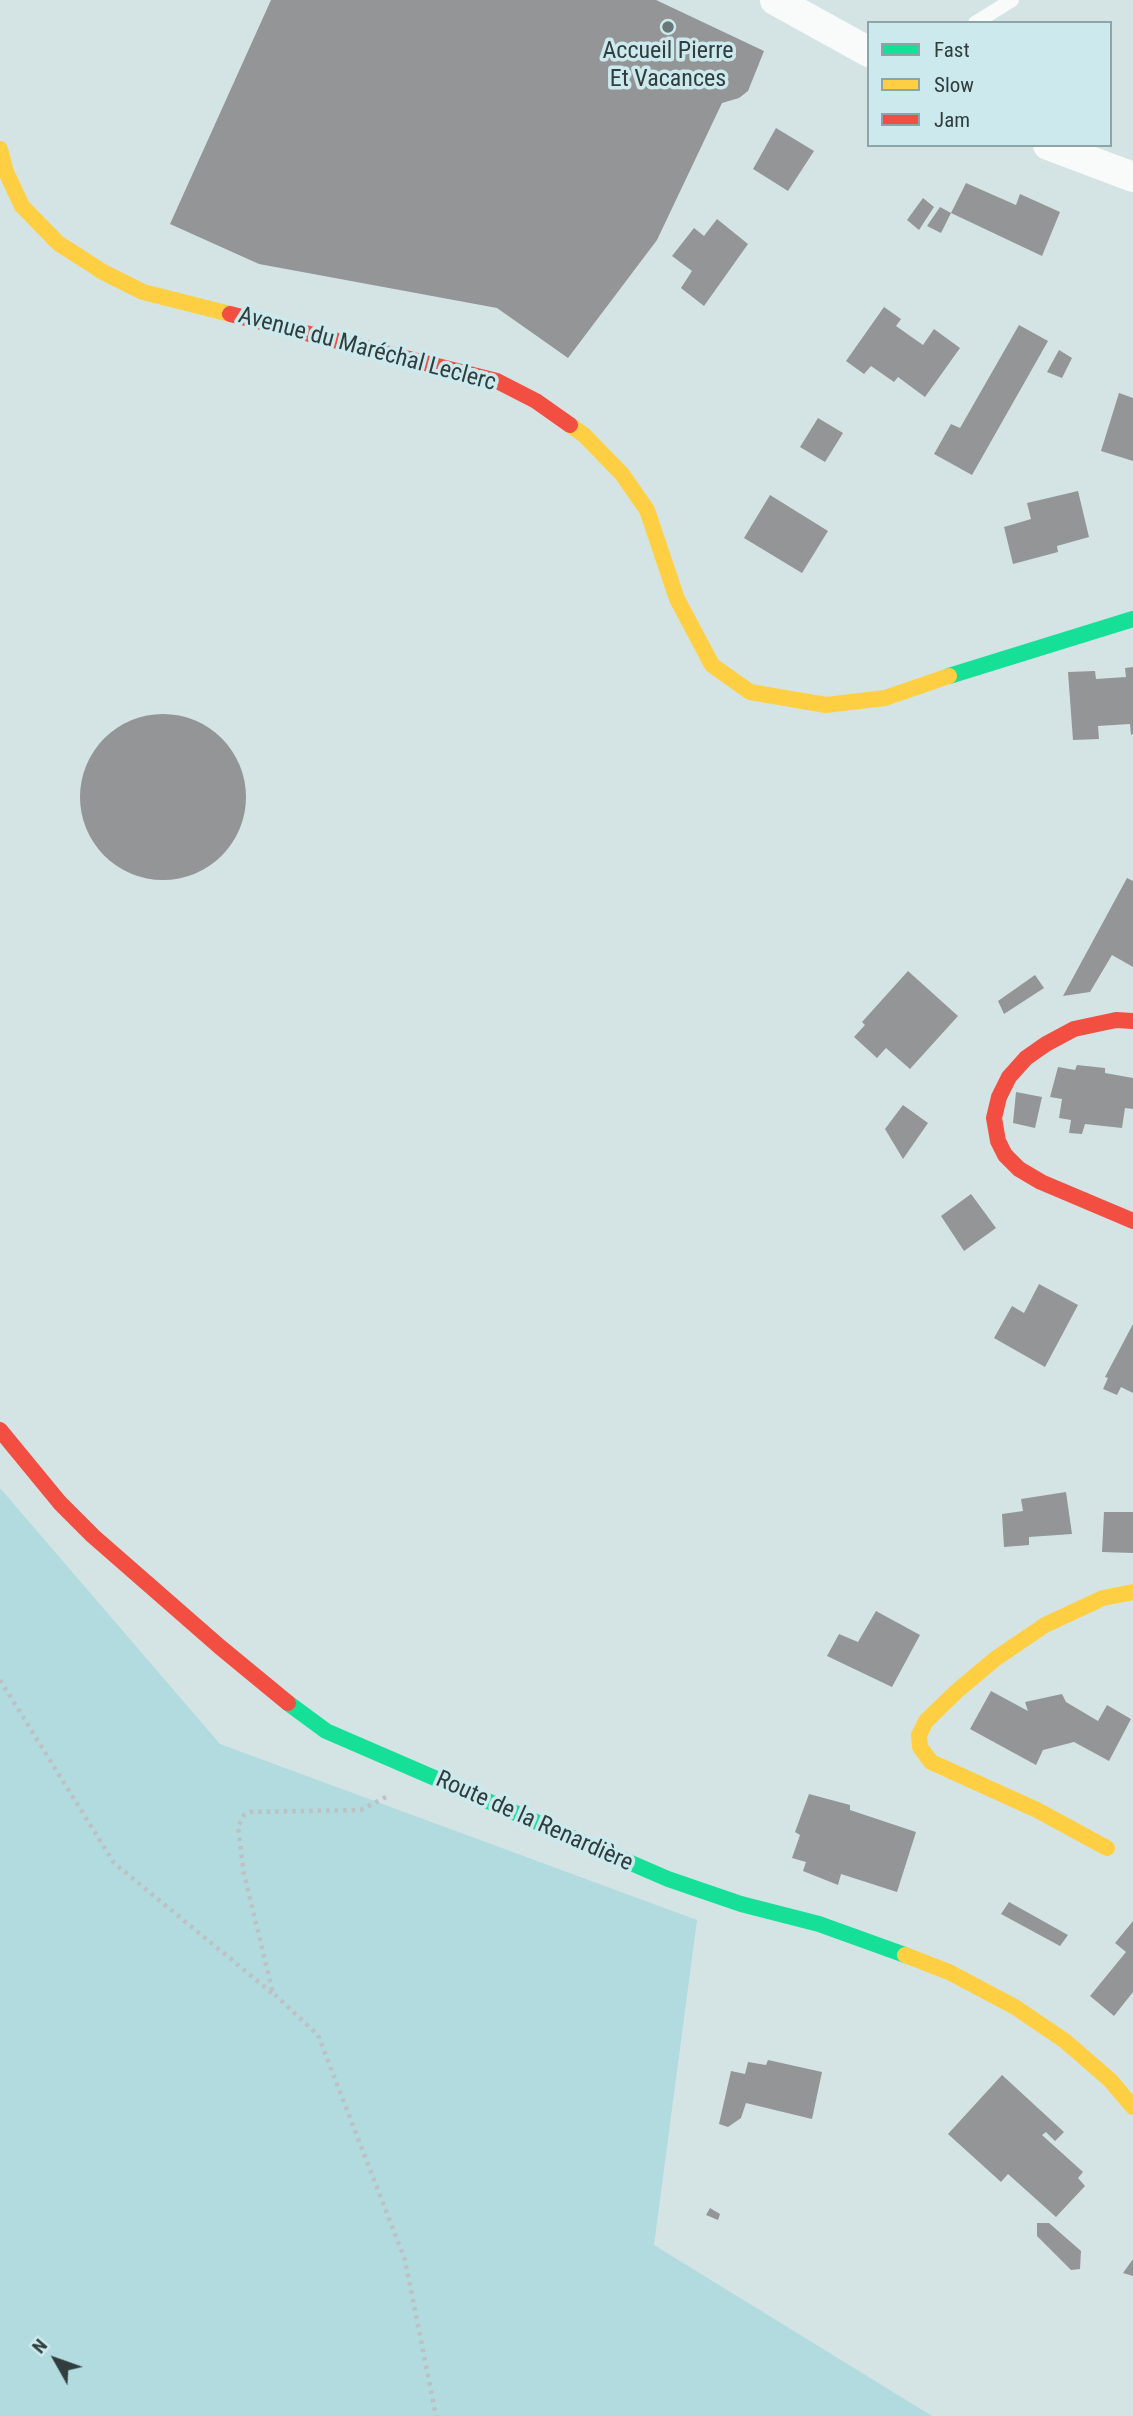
<!DOCTYPE html>
<meta charset="utf-8">
<style>
body{margin:0}
#map{position:relative;width:1133px;height:2416px;overflow:hidden;background:#d4e4e5;font-family:"Roboto Condensed",sans-serif}
canvas{display:block}
.legend{position:absolute;left:867px;top:21px;width:245px;height:126px;box-sizing:border-box;background:#cceaed;border:2px solid #8ea5a7;margin:0;padding:9px 12px;list-style:none;font-size:21px;color:#313d3e}
.legend li{display:flex;align-items:center;gap:14px;height:35px}
.legend b{width:35px;border:2px solid #8ea5a7}
.north{position:absolute;left:21px;top:2325px;width:70px;height:70px;-webkit-text-stroke:5px #cceaed;paint-order:stroke;rotate:310deg;font-size:19px;font-weight:700;line-height:28px;text-align:center;color:#313d3e}
.north::after{content:'';display:block;margin:auto;width:24px;height:32px;background:#313d3e;clip-path:polygon(50% 0,100% 100%,50% 72%,0 100%)}
</style>
<div id="map">
<canvas width="1133" height="2416"></canvas>
<ul class="legend">
<li><b style="height:9px;background:#16e098"></b>Fast</li>
<li><b style="height:9px;background:#ffcf43"></b>Slow</li>
<li><b style="height:9px;background:#f24e42"></b>Jam</li>
</ul>
<div class="north">N</div>
</div>
<script>
const ctx = document.querySelector('canvas').getContext('2d');
ctx.lineJoin = 'round';
function fill(path, color) {
  ctx.fillStyle = color;
  ctx.fill(path, 'evenodd');
}
function shape(rows) {
  const path = new Path2D();
  for (const r of rows) {
    if (r.length === 3) {
      path.moveTo(r[0] + r[2], r[1]);
      path.arc(r[0], r[1], r[2], 0, 2 * Math.PI);
      continue;
    }
    path.moveTo(r[0], r[1]);
    for (let i = 2; i < r.length; i += 2) path.lineTo(r[i], r[i + 1]);
  }
  return path;
}
function stroke(path, color, width, dash) {
  ctx.strokeStyle = color;
  ctx.lineWidth = width;
  ctx.lineCap = dash ? 'butt' : 'round';
  ctx.setLineDash(dash || []);
  ctx.stroke(path);
}
function drawText(font, color, halo, rows, align = 'center') {
  ctx.font = font + ' "Roboto Condensed",sans-serif';
  ctx.lineWidth = 7;
  ctx.setLineDash([]);
  ctx.textBaseline = 'middle';
  ctx.strokeStyle = halo;
  ctx.fillStyle = color;
  for (const [text, x, y, turn = 0] of rows) {
    ctx.save();
    ctx.translate(x, y);
    ctx.rotate((+turn || 0) * Math.PI / 180);
    ctx.textAlign = isNaN(turn) ? turn : align;
    if (halo) ctx.strokeText(text, 0, 0);
    ctx.fillText(text, 0, 0);
    ctx.restore();
  }
}
fill(shape([
 [0,1488,220,1744,697,1920,654,2245,932,2416,0,2416]
]), '#b1dbdf');
fill(shape([
 [271,0,656,0,764,51,748,91,739,98,722,103,657,240,568,358,497,308,259,264,170,224],
 [776,128,814,151,788,191,753,169],
 [966,183,1016,205,1020,194,1060,212,1042,256,951,213],
 [923,198,934,207,919,230,907,220],
 [940,207,951,213,941,233,927,226],
 [717,219,748,244,704,306,681,288,692,271,672,256,694,228,704,236],
 [884,307,901,319,896,326,923,345,934,329,960,348,925,397,898,377,894,382,871,366,864,374,846,361],
 [1019,325,1048,341,972,475,934,454,951,424,960,428],
 [1059,350,1072,358,1062,378,1047,372],
 [1119,393,1133,398,1133,461,1101,451],
 [818,418,843,433,825,462,800,447],
 [1078,491,1089,537,1057,546,1058,552,1013,564,1004,527,1031,519,1027,503],
 [770,495,828,531,802,573,744,538],
 [1133,667,1133,734,1131,735,1130,724,1098,726,1099,739,1073,740,1068,672,1095,671,1096,679,1126,677,1125,668],
 [163,797,83],
 [1127,878,1133,881,1133,967,1112,955,1090,992,1063,996],
 [908,971,958,1016,910,1069,886,1048,877,1058,854,1037,865,1025,862,1022],
 [1035,975,1044,988,1004,1014,998,1001],
 [1077,1065,1105,1068,1105,1073,1133,1078,1133,1109,1125,1108,1122,1128,1085,1124,1082,1134,1069,1133,1071,1120,1059,1118,1062,1099,1050,1097,1058,1067,1075,1070],
 [1016,1092,1042,1097,1035,1128,1013,1123],
 [903,1105,928,1123,903,1159,885,1129],
 [971,1194,996,1228,964,1251,941,1216],
 [1039,1284,1078,1305,1045,1367,994,1338,1012,1306,1024,1313],
 [1133,1324,1133,1393,1121,1387,1117,1395,1103,1389,1108,1378,1105,1377],
 [1066,1492,1072,1534,1029,1537,1029,1545,1004,1547,1002,1514,1023,1511,1021,1499],
 [1104,1512,1133,1512,1133,1553,1102,1552],
 [876,1611,920,1635,892,1687,827,1656,839,1634,858,1642],
 [991,1691,1028,1711,1025,1702,1062,1694,1066,1702,1098,1721,1107,1705,1131,1719,1109,1761,1074,1742,1043,1750,1036,1765,970,1729],
 [809,1794,850,1805,850,1810,916,1832,897,1892,841,1874,838,1885,803,1871,806,1862,792,1858,800,1835,795,1832],
 [1009,1902,1068,1935,1060,1946,1001,1914],
 [1133,1921,1133,1992,1114,2016,1090,1996,1126,1952,1115,1943],
 [768,2060,822,2072,812,2119,746,2103,741,2118,728,2127,719,2124,731,2071,745,2074,748,2062,766,2065],
 [1002,2075,1064,2132,1055,2141,1046,2132,1042,2135,1083,2172,1078,2178,1085,2186,1056,2217,1008,2174,1001,2182,948,2134],
 [710,2208,720,2214,718,2220,706,2215],
 [1037,2223,1049,2223,1081,2251,1080,2269,1071,2270,1037,2236],
 [1133,2259,1133,2276,1123,2273]
]), '#939596');
stroke(shape([
 [0,1680,114,1863,272,1993],
 [386,1797,361,1810,250,1812,244,1815,238,1827,244,1874,273,1993,318,2035,405,2260,436,2416]
]), '#bcc2c3', 4.5, [3.5, 5]);
stroke(shape([
 [975,23,1012,0]
]), '#f9fbfb', 14);
stroke(shape([
 [775,0,869,52],
 [1048,145,1133,177]
]), '#f9fbfb', 30);
stroke(shape([
 [949,676,1133,619],
 [288,1703,326,1731,668,1879,741,1904,819,1924,905,1955]
]), '#16e098', 16);
stroke(shape([
 [0,149,6,172,22,206,58,243,103,272,143,292,230,314],
 [570,425,584,435,622,474,647,510,677,599,712,665,750,692,826,705,885,698,949,676],
 [1107,1848,1037,1810,931,1762,920,1747,919,1735,926,1721,957,1691,995,1659,1045,1625,1103,1598,1133,1592],
 [905,1955,949,1972,1015,2007,1065,2041,1110,2080,1133,2107]
]), '#ffcf43', 16);
stroke(shape([
 [230,314,497,381,536,401,570,425],
 [1133,1021,1116,1020,1074,1029,1046,1044,1026,1058,1009,1077,999,1097,994,1118,998,1141,1005,1155,1019,1169,1041,1182,1133,1221],
 [0,1430,60,1503,93,1536,220,1647,288,1703]
]), '#f24e42', 16);
for (const [x, y, r, color] of [
 [668,27,7,"#6a7778"]
]) {
  const dot = new Path2D();
  dot.arc(x, y, r, 0, 2 * Math.PI);
  ctx.fillStyle = color;
  ctx.fill(dot);
  stroke(dot, '#cceaed', 2.5);
}
drawText('24px', '#313d3e', '#cceaed', [
 ["Accueil Pierre",668,52],
 ["Et Vacances",668,80]
]);
drawText('24px', '#313d3e', '#cceaed', [
 ["Avenue du Maréchal Leclerc",367,350,15],
 ["Route de la Renardière",534,1822,24]
]);
</script>
